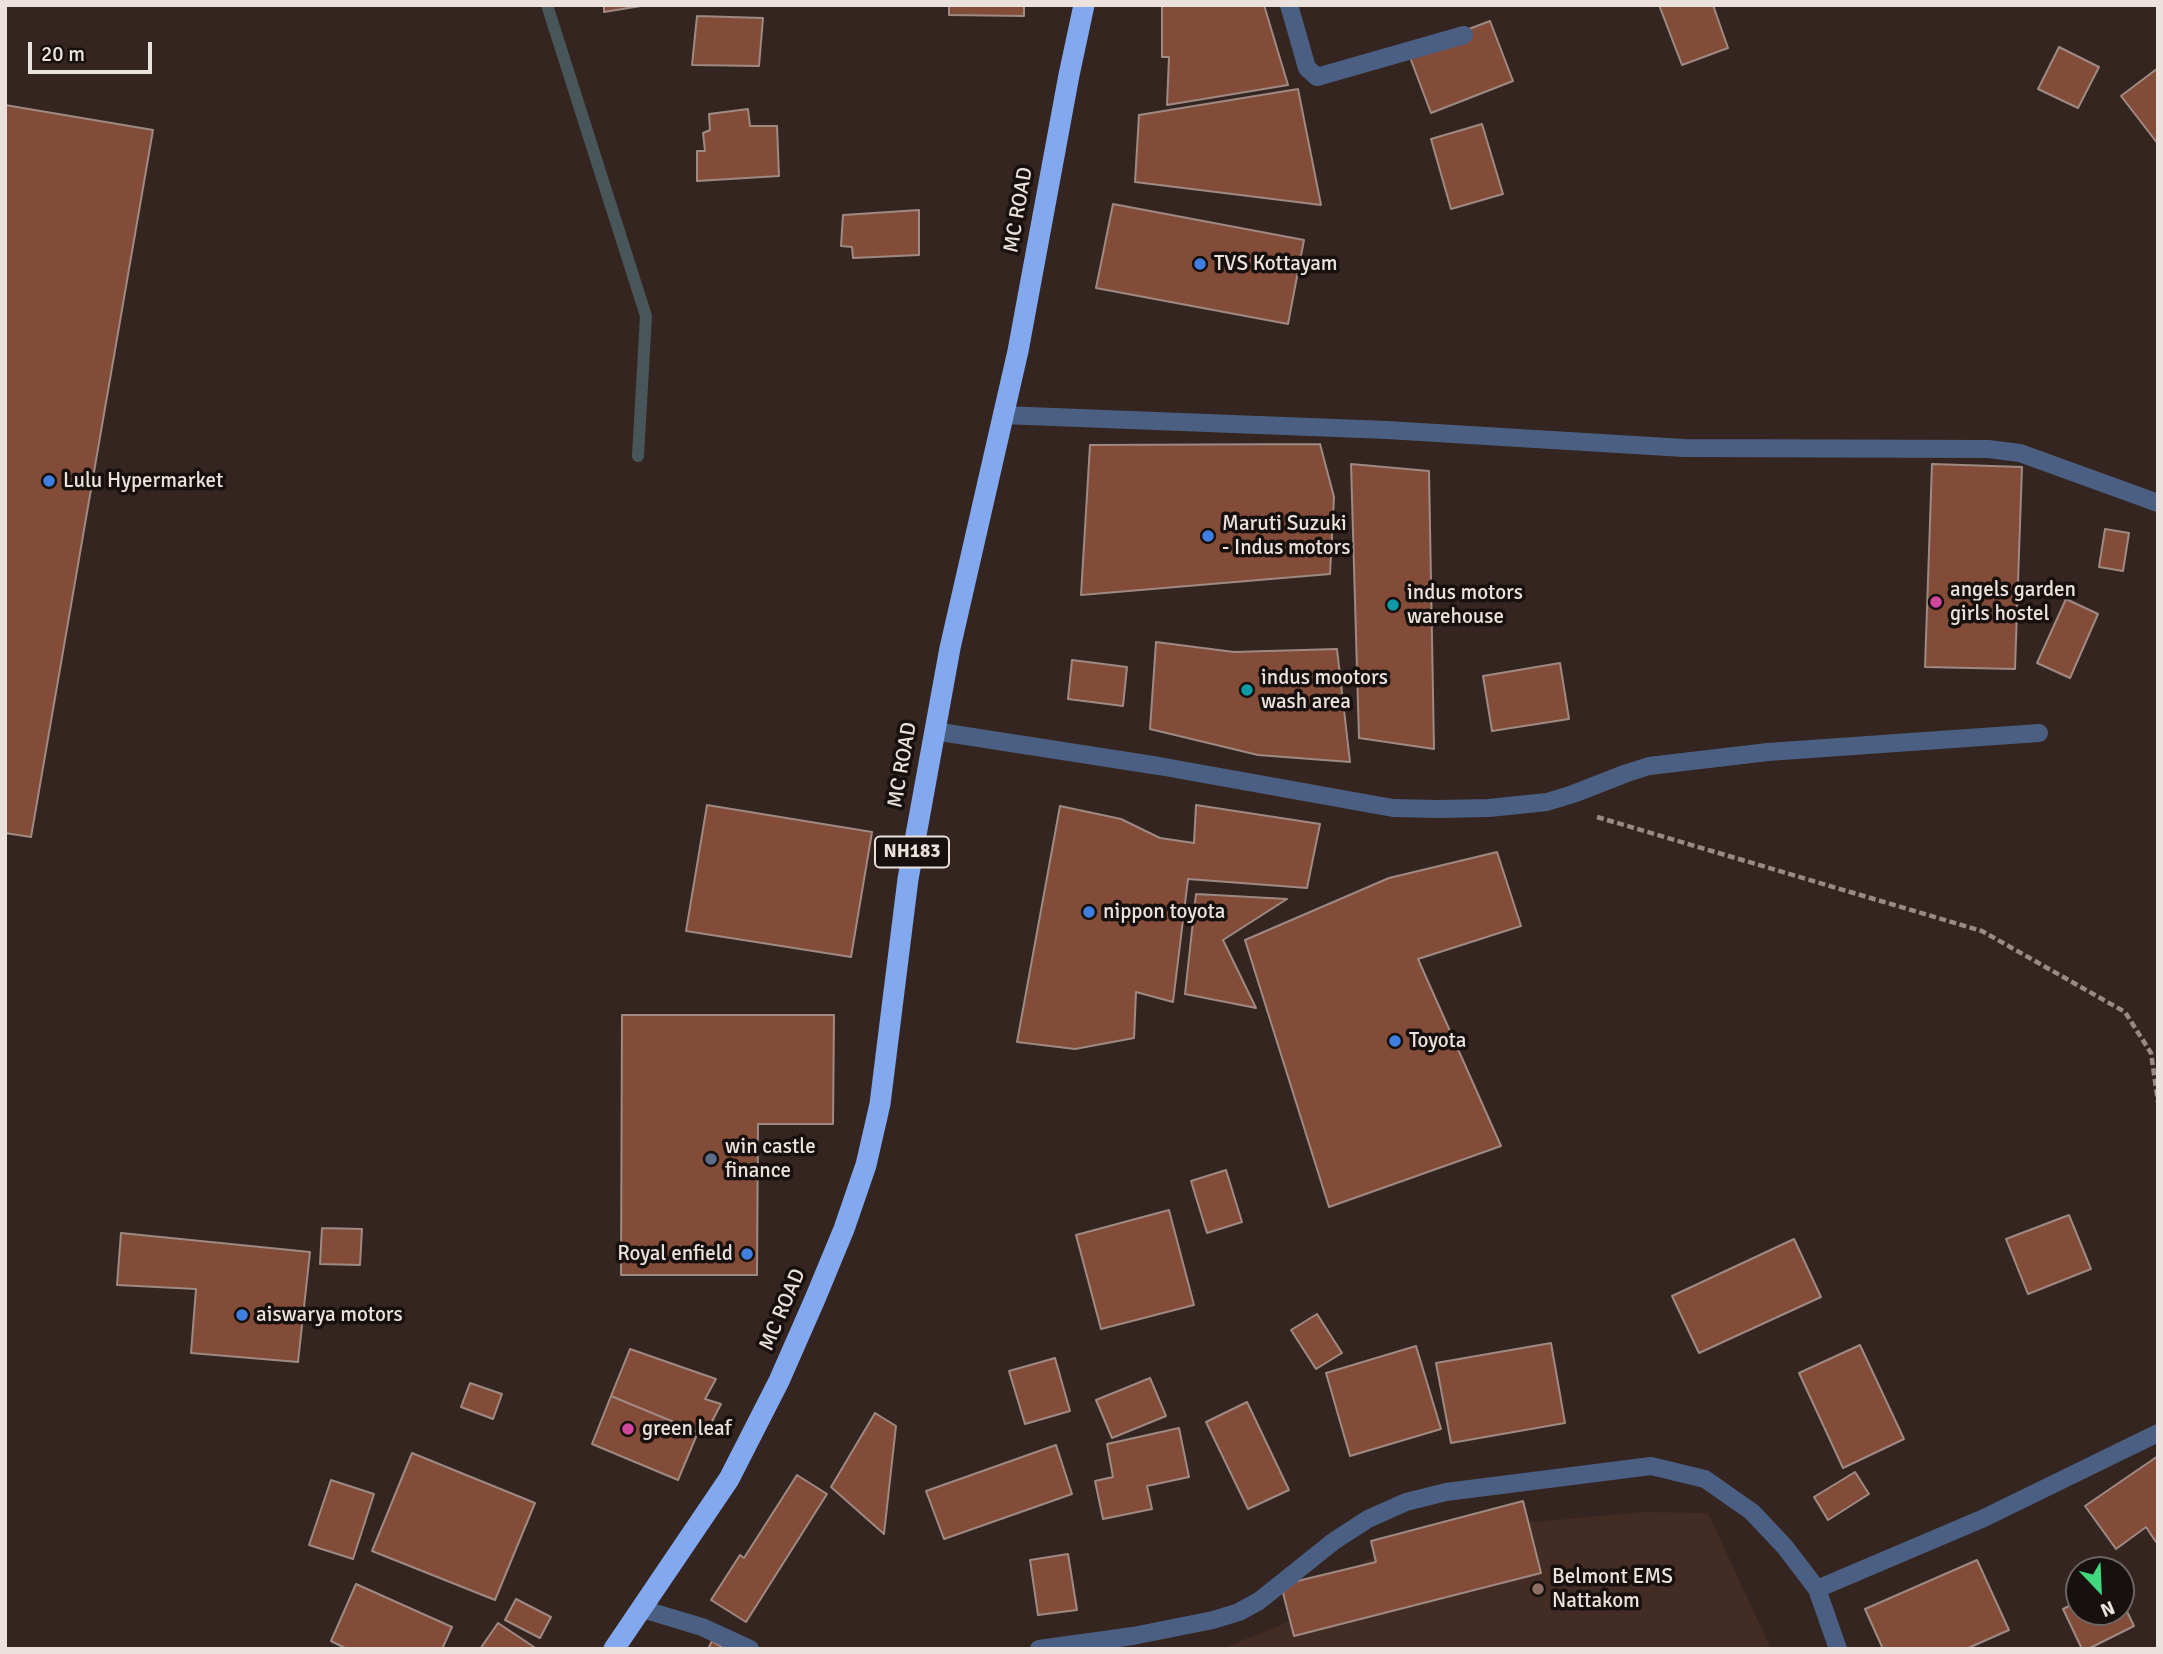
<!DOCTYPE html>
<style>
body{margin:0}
#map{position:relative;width:2163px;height:1654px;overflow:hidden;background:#352520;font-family:Signika,sans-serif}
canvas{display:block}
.frame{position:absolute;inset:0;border:7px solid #ebe1dd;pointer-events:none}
.north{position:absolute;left:2065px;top:1556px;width:70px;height:70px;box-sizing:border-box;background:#17100e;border:2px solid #6c6461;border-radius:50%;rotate:157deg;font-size:19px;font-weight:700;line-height:28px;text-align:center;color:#ebe1dd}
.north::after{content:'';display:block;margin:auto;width:24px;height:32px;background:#41d77c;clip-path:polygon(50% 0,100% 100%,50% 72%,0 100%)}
.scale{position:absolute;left:28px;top:42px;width:124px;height:32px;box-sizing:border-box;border:4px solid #ebe1dd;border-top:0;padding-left:9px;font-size:21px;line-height:24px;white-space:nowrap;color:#ebe1dd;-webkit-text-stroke:5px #17100e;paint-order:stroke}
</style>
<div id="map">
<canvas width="2163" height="1654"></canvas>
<div class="frame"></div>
<div class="north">N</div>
<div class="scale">20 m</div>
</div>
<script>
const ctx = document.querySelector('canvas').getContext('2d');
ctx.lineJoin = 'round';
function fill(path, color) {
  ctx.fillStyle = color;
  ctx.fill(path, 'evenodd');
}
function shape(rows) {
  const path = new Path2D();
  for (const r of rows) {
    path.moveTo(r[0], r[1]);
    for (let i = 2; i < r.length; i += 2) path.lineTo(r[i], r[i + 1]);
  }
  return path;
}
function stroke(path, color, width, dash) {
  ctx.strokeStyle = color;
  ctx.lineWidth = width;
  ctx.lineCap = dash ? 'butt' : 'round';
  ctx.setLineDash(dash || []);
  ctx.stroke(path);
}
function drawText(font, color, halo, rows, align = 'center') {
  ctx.font = font + ' Signika,sans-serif';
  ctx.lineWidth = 7;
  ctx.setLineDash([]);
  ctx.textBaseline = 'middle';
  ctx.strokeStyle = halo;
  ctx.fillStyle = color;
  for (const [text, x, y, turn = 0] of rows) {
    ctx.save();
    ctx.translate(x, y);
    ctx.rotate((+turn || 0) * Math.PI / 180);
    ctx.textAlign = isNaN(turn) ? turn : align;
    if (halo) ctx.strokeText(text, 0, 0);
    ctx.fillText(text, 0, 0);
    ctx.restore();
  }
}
fill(shape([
 [1643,1512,1708,1513,1771,1649,1221,1649,1308,1614,1360,1565,1409,1533,1465,1520,1536,1522]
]), '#422c24');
stroke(shape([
 [547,5,646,316,638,456]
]), '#495659', 12);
const building = shape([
 [604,5,647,5,604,12,604,5],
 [949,5,1024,5,1024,16,949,15,949,5],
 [1162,5,1264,5,1288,85,1167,105,1169,57,1162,57,1162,5],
 [1659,5,1713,5,1728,48,1682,65,1659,5],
 [697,16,763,18,759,66,692,65,697,16],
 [1490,21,1513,81,1431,113,1408,52,1490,21],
 [2059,47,2099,67,2078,108,2038,89,2059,47],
 [2158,68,2158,144,2121,96,2158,68],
 [1298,89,1321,205,1135,182,1139,115,1298,89],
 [5,105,153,130,31,837,5,833,5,105],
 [748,109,750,126,777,126,779,176,697,181,697,151,705,151,703,133,710,130,709,114,748,109],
 [1482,124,1503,194,1451,209,1431,139,1482,124],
 [1113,204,1304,240,1288,324,1096,288,1113,204],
 [919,210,919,255,853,258,852,247,841,246,843,215,919,210],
 [1320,444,1334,497,1330,574,1081,595,1090,445,1320,444],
 [1351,464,1429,471,1434,749,1359,738,1351,464],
 [1932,464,2022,467,2015,669,1925,667,1932,464],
 [2105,529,2129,533,2123,571,2099,567,2105,529],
 [2066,599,2098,614,2070,678,2037,663,2066,599],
 [1156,642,1234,652,1337,649,1350,762,1258,755,1150,729,1156,642],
 [1072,660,1127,667,1123,706,1068,699,1072,660],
 [1560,663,1569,719,1492,731,1483,676,1560,663],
 [707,805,872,832,851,957,686,931,707,805],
 [1196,805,1320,824,1307,888,1188,879,1173,1002,1136,992,1134,1038,1075,1049,1017,1042,1060,806,1121,819,1160,838,1194,843,1196,805],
 [1497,852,1521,926,1418,959,1501,1146,1329,1207,1245,940,1389,878,1497,852],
 [1196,894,1287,899,1223,940,1256,1008,1185,994,1196,894],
 [622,1015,834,1015,833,1124,758,1124,757,1275,621,1275,622,1015],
 [1226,1170,1242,1222,1207,1233,1191,1181,1226,1170],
 [1169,1210,1194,1305,1101,1329,1076,1235,1169,1210],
 [2069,1215,2091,1269,2028,1294,2006,1239,2069,1215],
 [322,1228,362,1229,360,1265,320,1264,322,1228],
 [121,1233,310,1252,298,1362,191,1353,196,1289,117,1285,121,1233],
 [1794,1239,1821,1297,1699,1353,1672,1296,1794,1239],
 [1317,1314,1342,1353,1316,1369,1291,1330,1317,1314],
 [1551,1343,1565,1423,1451,1443,1436,1363,1551,1343],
 [1860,1345,1904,1439,1843,1468,1799,1373,1860,1345],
 [1416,1346,1441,1429,1350,1456,1326,1373,1416,1346],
 [630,1349,716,1379,705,1399,721,1404,706,1433,698,1432,611,1396,630,1349],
 [1055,1358,1070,1411,1025,1424,1009,1371,1055,1358],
 [1150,1378,1166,1416,1112,1438,1096,1400,1150,1378],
 [470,1383,502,1394,493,1419,461,1407,470,1383],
 [611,1396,698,1432,678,1480,592,1444,611,1396],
 [1247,1402,1289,1490,1248,1509,1206,1422,1247,1402],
 [875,1413,896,1426,884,1534,831,1487,875,1413],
 [1179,1428,1189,1477,1147,1486,1152,1509,1103,1519,1095,1481,1113,1477,1107,1444,1179,1428],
 [1056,1445,1072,1494,944,1539,926,1491,1056,1445],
 [412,1453,535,1503,495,1600,372,1551,412,1453],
 [2158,1456,2158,1541,2156,1542,2146,1527,2116,1549,2085,1506,2158,1456],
 [1855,1472,1869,1494,1828,1520,1814,1497,1855,1472],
 [797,1475,827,1494,746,1622,711,1600,740,1555,744,1558,797,1475],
 [331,1480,374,1494,353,1559,309,1545,331,1480],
 [1523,1501,1541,1573,1294,1636,1281,1585,1376,1562,1371,1541,1523,1501],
 [1068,1554,1077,1610,1038,1615,1030,1560,1068,1554],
 [1977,1560,2009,1630,1966,1649,1883,1649,1865,1609,1977,1560],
 [356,1584,452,1627,442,1649,347,1649,331,1641,356,1584],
 [516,1599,551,1617,540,1638,505,1620,516,1599],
 [2121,1599,2134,1626,2088,1649,2082,1649,2063,1609,2079,1601,2079,1612,2121,1612,2121,1599],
 [498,1623,537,1649,480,1649,498,1623],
 [712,1641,725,1649,708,1649,712,1641]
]);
fill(building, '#834c39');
stroke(building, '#9e8a83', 2);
stroke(shape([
 [1597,817,1982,931,2125,1012,2151,1053,2158,1102]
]), '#988b86', 4.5, [7, 3.5]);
stroke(shape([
 [1289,5,1307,68,1317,77,1464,35],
 [1002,415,1387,430,1684,448,1988,449,2020,453,2158,503],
 [934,731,1159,766,1393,808,1438,809,1489,808,1547,802,1573,794,1627,773,1649,766,1768,752,2039,733],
 [1817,1589,1984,1518,2158,1433],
 [642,1609,702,1627,750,1649],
 [1039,1649,1133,1636,1213,1620,1239,1612,1259,1601,1334,1541,1368,1519,1406,1502,1446,1492,1651,1466,1705,1479,1752,1512,1785,1547,1817,1589,1838,1649]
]), '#4b5f83', 18);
stroke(shape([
 [614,1649,729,1479,779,1381,815,1299,844,1229,866,1165,880,1104,908,879,950,648,1018,351,1069,75,1084,5]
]), '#82a8ef', 21);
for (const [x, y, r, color] of [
 [1200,264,7,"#3f7fe0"],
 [49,481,7,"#3f7fe0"],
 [1208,536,7,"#3f7fe0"],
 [1936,602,7,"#d1479c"],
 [1393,605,7,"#0f9aa8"],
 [1247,690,7,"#0f9aa8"],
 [1089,912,7,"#3f7fe0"],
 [1395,1041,7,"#3f7fe0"],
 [711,1159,7,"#5c6f8a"],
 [747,1254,7,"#3f7fe0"],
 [242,1315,7,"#3f7fe0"],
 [628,1429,7,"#d1479c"],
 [1538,1589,7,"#8d6e63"]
]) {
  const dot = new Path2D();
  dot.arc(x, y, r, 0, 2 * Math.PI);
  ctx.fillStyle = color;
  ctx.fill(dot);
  stroke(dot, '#17100e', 2.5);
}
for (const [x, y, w] of [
 [912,852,74]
]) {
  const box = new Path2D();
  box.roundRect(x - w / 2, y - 15.5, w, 31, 5);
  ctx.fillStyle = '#17100e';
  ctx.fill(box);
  stroke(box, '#ebe1dd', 2);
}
drawText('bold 19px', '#ebe1dd', null, [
 ["NH183",912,852]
]);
drawText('21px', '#ebe1dd', '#17100e', [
 ["MC ROAD",1019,210,-80],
 ["MC ROAD",903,765,-80],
 ["MC ROAD",783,1310,-67]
]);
drawText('21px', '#ebe1dd', '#17100e', [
 ["TVS Kottayam",1214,264],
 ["Lulu Hypermarket",63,481],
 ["Maruti Suzuki",1222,524],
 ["- Indus motors",1222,548],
 ["angels garden",1950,590],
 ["girls hostel",1950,614],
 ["indus motors",1407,593],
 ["warehouse",1407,617],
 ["indus mootors",1261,678],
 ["wash area",1261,702],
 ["nippon toyota",1103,912],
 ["Toyota",1409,1041],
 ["win castle",725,1147],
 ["finance",725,1171],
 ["Royal enfield",733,1254,"right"],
 ["aiswarya motors",256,1315],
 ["green leaf",642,1429],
 ["Belmont EMS",1552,1577],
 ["Nattakom",1552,1601]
], 'left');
</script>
